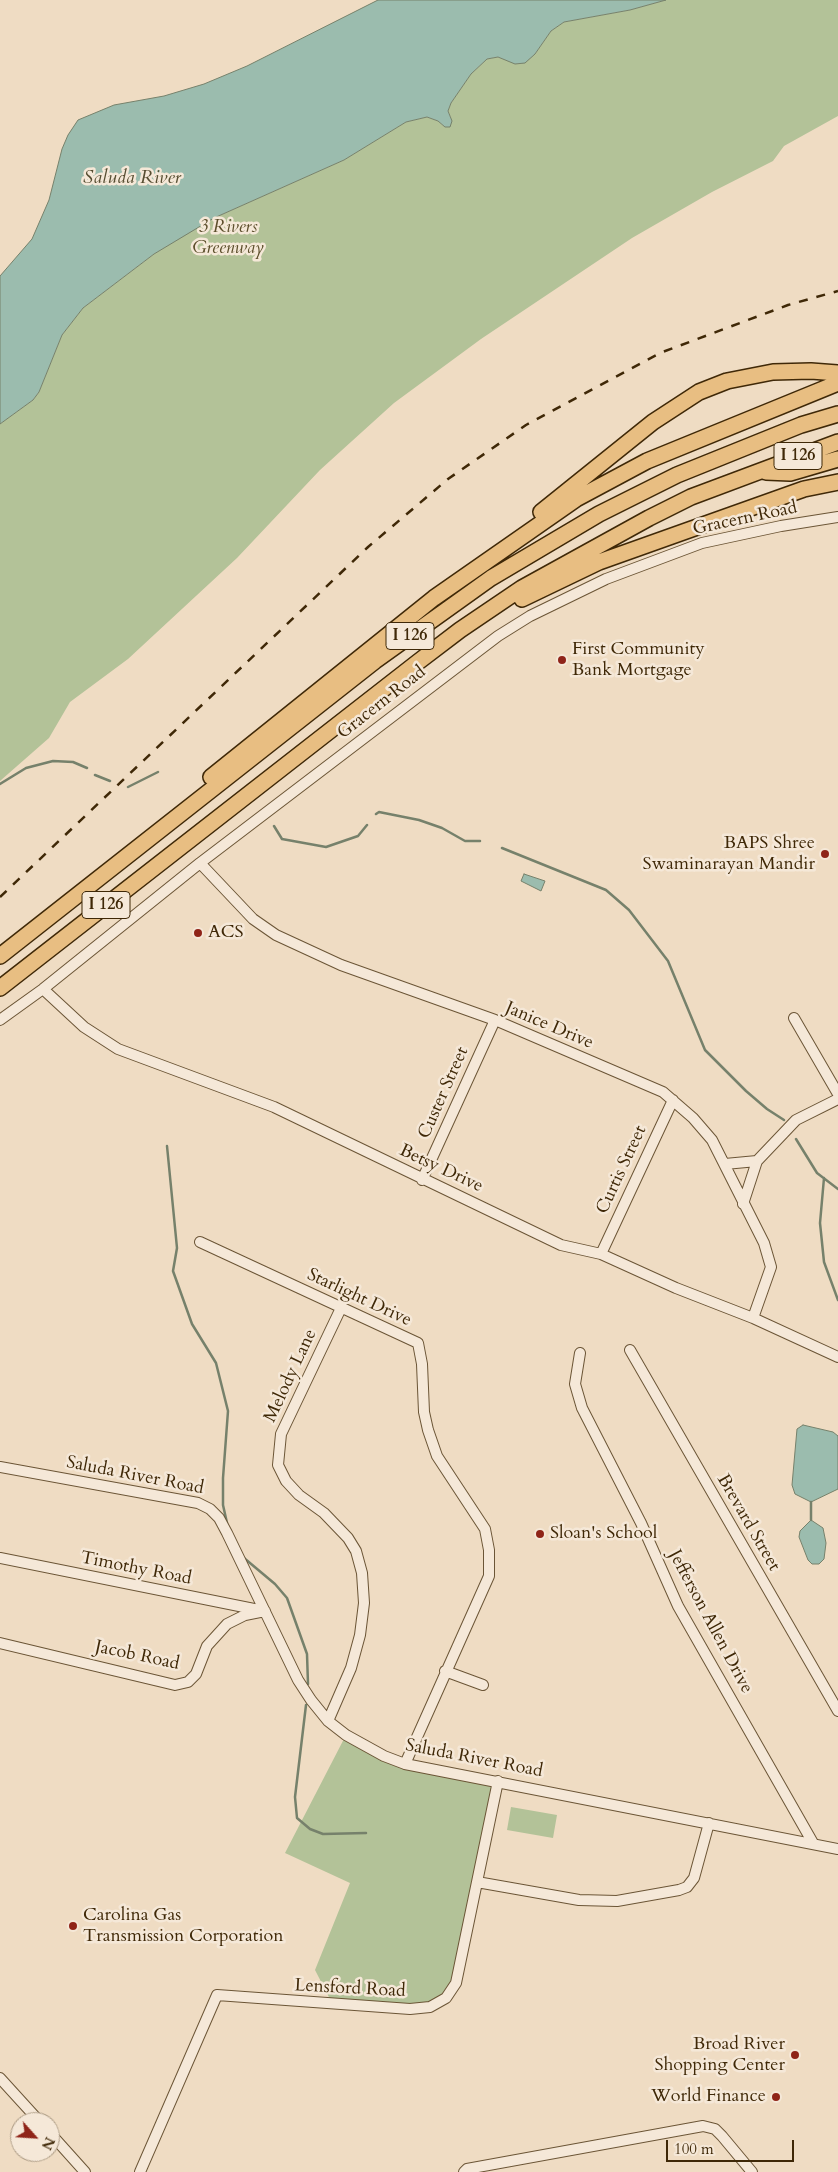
<!DOCTYPE html>
<style>
body{margin:0}
#map{position:relative;width:838px;height:2172px;overflow:hidden;background:#efdcc3;font-family:Cardo,serif}
canvas{display:block}
.north{position:absolute;left:10px;top:2112px;width:50px;height:50px;box-sizing:border-box;background:#f5e8d8;border:1px solid #ac9b84;border-radius:50%;rotate:116deg;font-size:14px;font-weight:700;line-height:20px;text-align:center;color:#3f2807}
.north::after{content:'';display:block;margin:auto;width:18px;height:22px;background:#8f2418;clip-path:polygon(50% 0,100% 100%,50% 72%,0 100%)}
.scale{position:absolute;left:666px;top:2140px;width:128px;height:22px;box-sizing:border-box;border:2px solid #3f2807;border-top:0;padding-left:6px;font-size:15px;line-height:18px;white-space:nowrap;color:#3f2807;-webkit-text-stroke:4px #f5e8d8;paint-order:stroke}
</style>
<div id="map">
<canvas width="838" height="2172"></canvas>
<div class="north">N</div>
<div class="scale">100 m</div>
</div>
<script>
const ctx = document.querySelector('canvas').getContext('2d');
ctx.lineJoin = 'round';
function fill(path, color) {
  ctx.fillStyle = color;
  ctx.fill(path, 'evenodd');
}
function shape(rows) {
  const path = new Path2D();
  for (const r of rows) {
    path.moveTo(r[0], r[1]);
    for (let i = 2; i < r.length; i += 2) path.lineTo(r[i], r[i + 1]);
  }
  return path;
}
function stroke(path, color, width, dash) {
  ctx.strokeStyle = color;
  ctx.lineWidth = width;
  ctx.lineCap = dash ? 'butt' : 'round';
  ctx.setLineDash(dash || []);
  ctx.stroke(path);
}
function drawText(font, color, halo, rows, align = 'center') {
  ctx.font = font + ' Cardo,serif';
  ctx.lineWidth = 5;
  ctx.setLineDash([]);
  ctx.textBaseline = 'middle';
  ctx.strokeStyle = halo;
  ctx.fillStyle = color;
  for (const [text, x, y, turn = 0] of rows) {
    ctx.save();
    ctx.translate(x, y);
    ctx.rotate((+turn || 0) * Math.PI / 180);
    ctx.textAlign = isNaN(turn) ? turn : align;
    if (halo) ctx.strokeText(text, 0, 0);
    ctx.fillText(text, 0, 0);
    ctx.restore();
  }
}
fill(shape([
 [666,0,838,0,838,116,784,146,773,161,712,192,632,238,481,339,394,403,320,470,237,558,128,659,70,702,49,738,0,781,0,424,33,400,39,392,62,335,83,308,154,254,185,234,214,218,344,160,406,122,427,117,438,121,445,127,451,118,448,111,451,103,471,74,487,59,498,57,520,64,535,54,551,31,564,22,630,10],
 [346,1735,384,1756,498,1781,456,1983,431,2007,332,2003,315,1970,350,1883,285,1853],
 [511,1807,557,1815,553,1838,507,1830]
]), '#b3c298');
const water = shape([
 [378,0,666,0,630,10,564,22,551,31,535,54,525,63,515,64,498,57,487,59,471,74,451,103,448,111,452,121,450,127,445,127,438,121,427,117,406,122,344,160,214,218,154,254,83,308,62,335,39,392,33,400,0,424,0,276,32,239,49,200,62,149,68,135,78,120,114,105,164,96,204,84,247,66,378,0],
 [524,874,545,881,541,891,521,881,524,874],
 [803,1425,833,1432,838,1436,838,1489,811,1502,795,1494,792,1485,797,1429,803,1425],
 [811,1520,823,1528,826,1543,824,1559,819,1564,812,1564,808,1560,799,1537,800,1531,811,1520]
]);
fill(water, '#9bbcae');
stroke(water, '#76816b', 1);
stroke(shape([
 [95,775,110,781],
 [0,784,26,768,53,761,73,762,87,768],
 [128,787,158,772],
 [376,814,379,812,419,820,442,828,465,841,480,841],
 [274,826,282,839,326,847,358,836,367,825],
 [502,848,606,890,629,910,668,961,705,1050,746,1091,767,1109,784,1120],
 [796,1139,817,1173,838,1189],
 [167,1146,177,1248,173,1271,192,1324,216,1363,228,1411,223,1478,223,1505,227,1523],
 [824,1178,820,1223,824,1262,838,1300],
 [811,1502,811,1520],
 [244,1558,275,1584,287,1598,307,1654,308,1684],
 [306,1705,295,1797,297,1818,310,1829,323,1834,366,1833]
]), '#76816b', 2.5);
const minor = shape([
 [200,863,253,919,276,935,341,965,495,1020,663,1092,693,1118,712,1140,764,1243,771,1267,753,1318],
 [43,989,84,1027,118,1049,274,1107,561,1245,601,1254,676,1288,753,1318,838,1357],
 [794,1018,838,1094],
 [0,1020,43,989,200,863,498,636,530,616,606,579,702,543,781,526,838,517],
 [725,1164,757,1161],
 [422,1180,495,1020],
 [743,1204,757,1161,796,1120,838,1099],
 [200,1242,418,1343,422,1364,424,1412,428,1430,437,1456,485,1529,489,1550,489,1576,405,1764],
 [601,1254,673,1100],
 [630,1350,838,1711],
 [580,1353,575,1384,582,1408,641,1523,678,1606,813,1843],
 [0,1467,198,1503,210,1509,219,1518,227,1533,298,1680,311,1700,328,1721,346,1735,384,1756,405,1764,838,1849],
 [0,1558,259,1610],
 [0,1643,175,1685,188,1682,196,1674,207,1646,227,1624,245,1615,265,1611],
 [445,1671,483,1685],
 [328,1721,351,1668,360,1635,364,1603,362,1573,356,1551,348,1538,324,1513,299,1495,286,1481,278,1465,281,1434,341,1308],
 [477,1882,579,1900,617,1901,679,1890,687,1887,694,1878,709,1823],
 [0,2078,40,2122],
 [50,2133,85,2172],
 [140,2172,217,1995,410,2009,430,2007,446,1998,456,1983,498,1781],
 [464,2172,467,2169,703,2126,715,2129,722,2136,752,2172]
]);
const highway = shape([
 [766,472,790,473,838,459],
 [541,512,653,422,699,392,727,381,773,372,811,371,838,373],
 [522,599,599,562,804,489,838,482],
 [211,777,434,598,576,499,647,461,838,383],
 [0,956,375,661,491,578,599,514,677,475,801,425,838,414],
 [0,988,418,662,460,630,522,588,649,518,691,497,838,442]
]);
stroke(minor, '#6b5536', 12);
stroke(highway, '#3f2807', 18);
stroke(minor, '#f5e8d8', 10);
stroke(highway, '#e8be82', 15);
stroke(shape([
 [0,897,368,547,448,479,526,425,660,353,788,305,838,291]
]), '#3f2807', 2.5, [9, 9]);
for (const [x, y, r, color] of [
 [562,660,5,"#8f2418"],
 [825,854,5,"#8f2418"],
 [198,933,5,"#8f2418"],
 [540,1534,5,"#8f2418"],
 [73,1926,5,"#8f2418"],
 [795,2055,5,"#8f2418"],
 [776,2097,5,"#8f2418"]
]) {
  const dot = new Path2D();
  dot.arc(x, y, r, 0, 2 * Math.PI);
  ctx.fillStyle = color;
  ctx.fill(dot);
  stroke(dot, '#f5e8d8', 2);
}
for (const [x, y, w] of [
 [798,456,48],
 [410,636,48],
 [106,905,48]
]) {
  const box = new Path2D();
  box.roundRect(x - w / 2, y - 13.5, w, 27, 4);
  ctx.fillStyle = '#f5e8d8';
  ctx.fill(box);
  stroke(box, '#3f2807', 1);
}
drawText('bold 16px', '#3f2807', null, [
 ["I 126",798,456],
 ["I 126",410,636],
 ["I 126",106,905]
]);
drawText('italic 18px', '#5c4e2b', '#f5e8d8', [
 ["3 Rivers",228,228],
 ["Greenway",228,249]
]);
drawText('18px', '#3f2807', '#f5e8d8', [
 ["Gracern Road",745,519,-12],
 ["Gracern Road",382,703,-38],
 ["Janice Drive",549,1026,23],
 ["Custer Street",444,1093,-66],
 ["Betsy Drive",441,1169,25],
 ["Curtis Street",622,1170,-65],
 ["Starlight Drive",359,1298,25],
 ["Melody Lane",291,1376,-65],
 ["Saluda River Road",135,1476,11],
 ["Brevard Street",748,1523,60],
 ["Timothy Road",136,1569,11],
 ["Jefferson Allen Drive",710,1622,62],
 ["Jacob Road",137,1656,12],
 ["Saluda River Road",474,1759,11],
 ["Lensford Road",350,1989,3]
]);
drawText('18px', '#3f2807', '#f5e8d8', [
 ["First Community",572,650],
 ["Bank Mortgage",572,671],
 ["BAPS Shree",815,844,"right"],
 ["Swaminarayan Mandir",815,865,"right"],
 ["ACS",208,933],
 ["Sloan's School",550,1534],
 ["Carolina Gas",83,1916],
 ["Transmission Corporation",83,1937],
 ["Broad River",785,2045,"right"],
 ["Shopping Center",785,2066,"right"],
 ["World Finance",766,2097,"right"]
], 'left');
drawText('italic 19px', '#564d31', '#f5e8d8', [
 ["Saluda River",132,179]
]);
</script>
